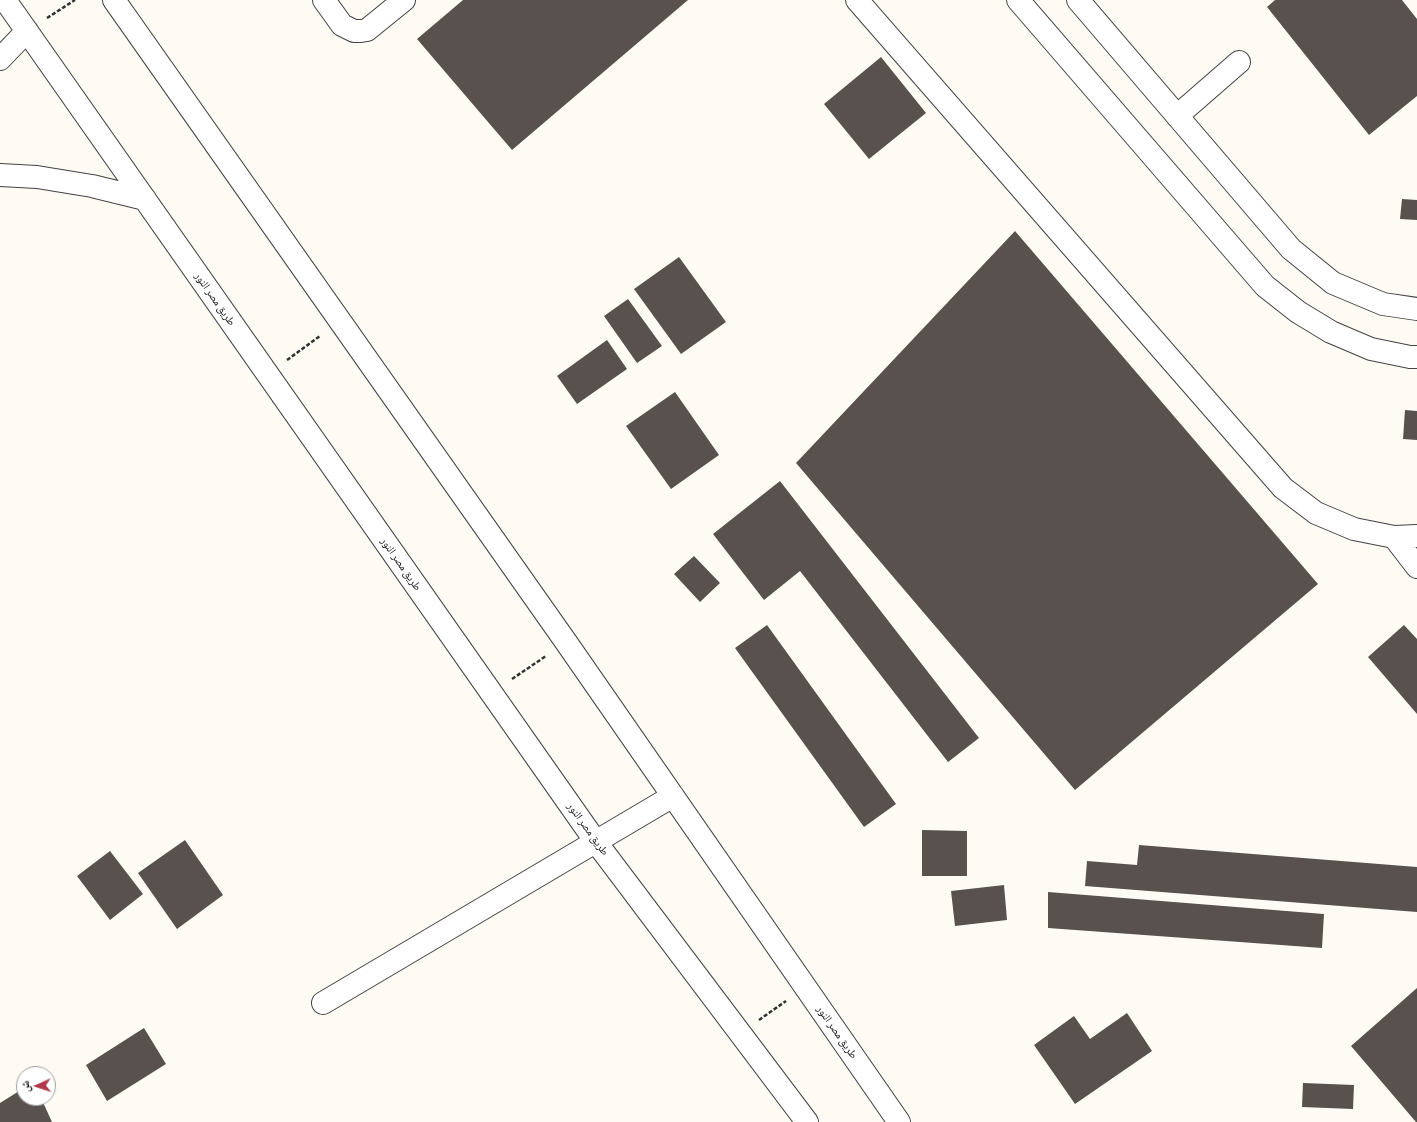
<!DOCTYPE html>
<meta charset="utf-8">
<style>
body{margin:0}
#map{position:relative;width:1417px;height:1122px;overflow:hidden;background:#fefbf5;font-family:"Crimson Pro","Noto Naskh Arabic",serif}
canvas{display:block}
.north{position:absolute;left:16px;top:1066px;width:40px;height:40px;box-sizing:border-box;background:#fff;border:1px solid #9f9f9f;border-radius:50%;rotate:267deg;font-size:11px;font-weight:700;line-height:16px;text-align:center;color:#101010}
.north::after{content:'';display:block;margin:auto;width:14px;height:18px;background:#af394a;clip-path:polygon(50% 0,100% 100%,50% 72%,0 100%)}
</style>
<div id="map">
<canvas width="1417" height="1122"></canvas>
<div class="north">ش</div>
</div>
<script>
const ctx = document.querySelector('canvas').getContext('2d');
ctx.lineJoin = 'round';
function fill(path, color) {
  ctx.fillStyle = color;
  ctx.fill(path, 'evenodd');
}
function shape(rows) {
  const path = new Path2D();
  for (const r of rows) {
    path.moveTo(r[0], r[1]);
    for (let i = 2; i < r.length; i += 2) path.lineTo(r[i], r[i + 1]);
  }
  return path;
}
function stroke(path, color, width, dash) {
  ctx.strokeStyle = color;
  ctx.lineWidth = width;
  ctx.lineCap = dash ? 'butt' : 'round';
  ctx.setLineDash(dash || []);
  ctx.stroke(path);
}
function drawText(font, color, halo, rows, align = 'center') {
  ctx.font = font + ' "Crimson Pro","Noto Naskh Arabic",serif';
  ctx.lineWidth = 4;
  ctx.setLineDash([]);
  ctx.textBaseline = 'middle';
  ctx.strokeStyle = halo;
  ctx.fillStyle = color;
  for (const [text, x, y, turn = 0] of rows) {
    ctx.save();
    ctx.translate(x, y);
    ctx.rotate((+turn || 0) * Math.PI / 180);
    ctx.textAlign = isNaN(turn) ? turn : align;
    if (halo) ctx.strokeText(text, 0, 0);
    ctx.fillText(text, 0, 0);
    ctx.restore();
  }
}
fill(shape([
 [463,0,688,0,512,150,417,39],
 [1275,0,1402,0,1417,19,1417,96,1369,135,1267,7],
 [881,57,926,113,869,159,824,104],
 [1402,199,1417,200,1417,220,1400,219],
 [1015,231,1318,584,1075,790,796,463],
 [679,257,726,322,681,354,634,289],
 [628,299,662,346,637,363,604,316],
 [607,340,627,369,577,404,557,376],
 [675,392,719,455,671,489,626,426],
 [1405,410,1417,411,1417,440,1403,439],
 [780,481,979,738,948,762,800,571,764,600,713,534],
 [694,556,720,583,700,602,674,574],
 [767,625,896,804,864,827,735,648],
 [1404,625,1417,639,1417,714,1368,657],
 [922,830,967,831,967,876,922,876],
 [185,840,223,895,177,929,138,873],
 [1139,845,1417,867,1417,912,1085,886,1087,861,1137,865],
 [110,851,143,894,110,920,77,876],
 [1004,885,1007,920,955,926,951,891],
 [1048,892,1324,914,1322,948,1048,928],
 [1417,988,1417,1122,1416,1122,1351,1046],
 [1127,1013,1152,1051,1075,1104,1034,1045,1074,1016,1090,1039],
 [144,1028,166,1064,107,1101,86,1065],
 [1303,1083,1354,1085,1353,1109,1302,1107],
 [24,1088,24,1098,41,1098,52,1122,0,1122,0,1103]
]), '#58514e');
const minor = shape([
 [5,0,596,842,807,1122],
 [114,0,566,642,899,1122],
 [324,0,342,25,354,31,361,31,367,30,404,0],
 [857,0,1283,488,1316,513,1354,529,1394,537,1417,536],
 [1018,0,1265,286,1298,312,1331,332,1371,349,1410,357,1417,357],
 [1078,0,1291,249,1333,283,1383,304,1417,309],
 [0,59,27,31],
 [1177,116,1239,62],
 [0,175,37,177,92,186,145,199],
 [1394,537,1417,567],
 [323,1003,673,796]
]);
stroke(minor, '#434343', 24);
stroke(shape([
 [47,18,75,0],
 [287,360,320,336],
 [512,679,546,656],
 [759,1020,786,1001]
]), '#323232', 2.5, [4, 2]);
stroke(minor, '#fff', 22);
drawText('11px', '#101010', '#fff', [
 ["طريق مصر النور",215,299,55],
 ["طريق مصر النور",401,564,55],
 ["طريق مصر النور",588,829,54],
 ["طريق مصر النور",837,1032,55]
]);
</script>
